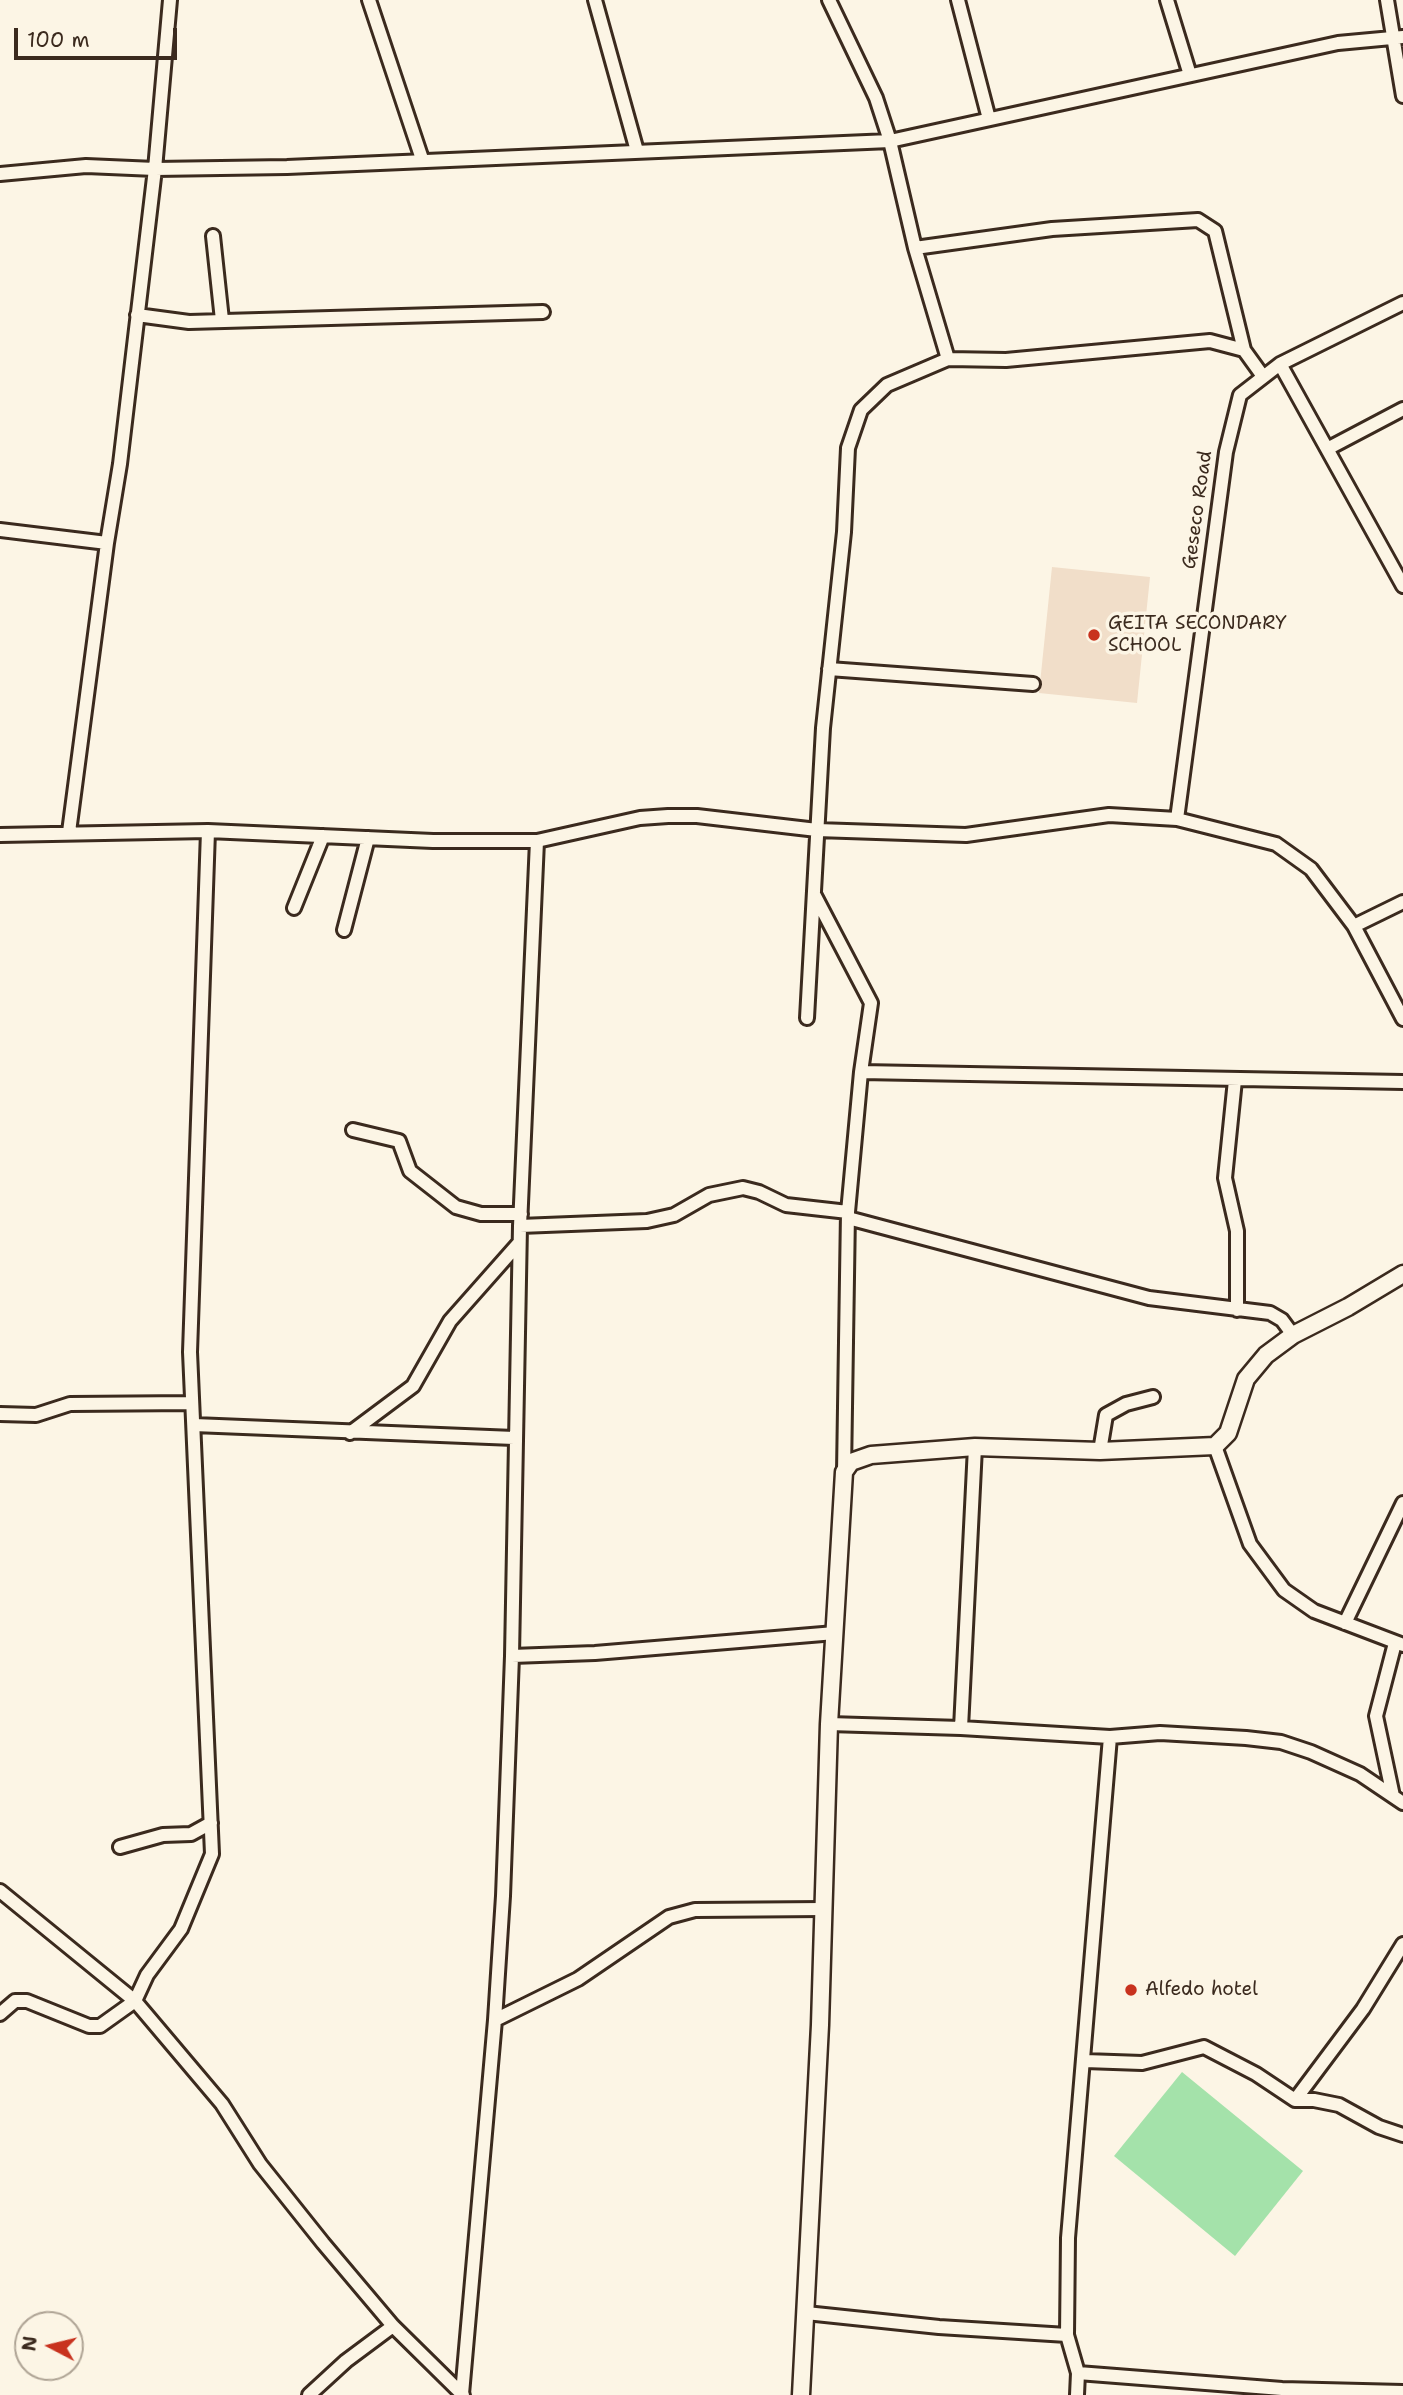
<!DOCTYPE html>
<style>
body{margin:0}
#map{position:relative;width:1403px;height:2395px;overflow:hidden;background:#fcf5e5;font-family:"Shantell Sans",sans-serif}
canvas{display:block}
.north{position:absolute;left:14px;top:2311px;width:70px;height:70px;box-sizing:border-box;background:#fcf5e5;border:2px solid #afa495;border-radius:50%;rotate:277deg;font-size:19px;font-weight:700;line-height:28px;text-align:center;color:#3b2a1e}
.north::after{content:'';display:block;margin:auto;width:24px;height:32px;background:#c8321e;clip-path:polygon(50% 0,100% 100%,50% 72%,0 100%)}
.scale{position:absolute;left:14px;top:28px;width:163px;height:32px;box-sizing:border-box;border:4px solid #3b2a1e;border-top:0;padding-left:9px;font-size:21px;line-height:24px;white-space:nowrap;color:#3b2a1e;-webkit-text-stroke:5px #fcf5e5;paint-order:stroke}
</style>
<div id="map">
<canvas width="1403" height="2395"></canvas>
<div class="north">N</div>
<div class="scale">100 m</div>
</div>
<script>
const ctx = document.querySelector('canvas').getContext('2d');
ctx.lineJoin = 'round';
function fill(path, color) {
  ctx.fillStyle = color;
  ctx.fill(path, 'evenodd');
}
function shape(rows) {
  const path = new Path2D();
  for (const r of rows) {
    path.moveTo(r[0], r[1]);
    for (let i = 2; i < r.length; i += 2) path.lineTo(r[i], r[i + 1]);
  }
  return path;
}
function stroke(path, color, width, dash) {
  ctx.strokeStyle = color;
  ctx.lineWidth = width;
  ctx.lineCap = dash ? 'butt' : 'round';
  ctx.setLineDash(dash || []);
  ctx.stroke(path);
}
function drawText(font, color, halo, rows, align = 'center') {
  ctx.font = font + ' "Shantell Sans",sans-serif';
  ctx.lineWidth = 7;
  ctx.setLineDash([]);
  ctx.textBaseline = 'middle';
  ctx.strokeStyle = halo;
  ctx.fillStyle = color;
  for (const [text, x, y, turn = 0] of rows) {
    ctx.save();
    ctx.translate(x, y);
    ctx.rotate((+turn || 0) * Math.PI / 180);
    ctx.textAlign = isNaN(turn) ? turn : align;
    if (halo) ctx.strokeText(text, 0, 0);
    ctx.fillText(text, 0, 0);
    ctx.restore();
  }
}
fill(shape([
 [1052,567,1150,577,1137,703,1039,693]
]), '#f1dec9');
fill(shape([
 [1182,2072,1303,2171,1235,2256,1114,2156]
]), '#a4e2aa');
const minor = shape([
 [369,0,422,159],
 [595,0,637,151],
 [829,0,876,98,890,141,915,248,948,359],
 [958,0,989,119],
 [1167,0,1190,75],
 [1387,0,1403,96],
 [0,174,86,166,155,169,287,167,890,141,1338,43,1403,37],
 [213,236,222,320],
 [915,248,1052,229,1198,220,1215,231,1244,350],
 [137,315,189,322,543,312],
 [1280,364,1403,586],
 [1329,448,1403,409],
 [0,530,107,543],
 [829,669,1033,684],
 [1177,819,1226,452,1240,395,1280,364,1403,303],
 [69,832,107,543,120,464,155,169,170,0],
 [0,835,208,831,433,841,537,841,640,818,668,816,697,816,817,830,966,835,1109,815,1177,819,1276,844,1311,869,1354,926,1403,1019],
 [815,896,871,1003,861,1072,848,1212,844,1472],
 [294,908,323,836],
 [1354,926,1403,902],
 [344,930,368,838],
 [807,1018,823,728,844,532,848,448,861,410,887,385,948,359,1006,360,1210,341,1244,350,1262,375],
 [861,1072,1403,1082],
 [1235,1080,1225,1178,1237,1231,1237,1310],
 [353,1130,399,1141,410,1171,456,1207,481,1214,521,1214],
 [848,1218,1149,1298,1270,1313,1282,1320,1293,1335],
 [520,1226,647,1221,674,1215,709,1195,743,1188,759,1192,786,1205,848,1212],
 [0,1414,36,1415,70,1404,192,1403],
 [194,1425,514,1438],
 [350,1433,413,1386,450,1321,519,1243],
 [1215,1446,1250,1544,1284,1590,1314,1611,1403,1645],
 [1100,1451,1106,1415,1126,1404,1153,1397],
 [1345,1623,1403,1503],
 [512,1656,595,1653,835,1633],
 [829,1724,961,1728,1110,1737,1160,1733,1246,1738,1281,1742,1311,1752,1360,1774,1403,1803],
 [961,1728,975,1447],
 [1393,1796,1376,1716,1395,1643],
 [120,1847,163,1835,191,1834,211,1823],
 [0,1891,135,2001,222,2104,260,2164,323,2243,393,2326,463,2395],
 [0,2014,15,2001,27,2001,89,2026,100,2026,135,2001,147,1975,181,1929,212,1854,190,1352,208,831],
 [495,2020,578,1979,669,1917,695,1910,824,1909],
 [1085,2061,1142,2063,1204,2047,1256,2074,1295,2100,1363,2009,1403,1944],
 [1295,2100,1314,2100,1339,2105,1379,2127,1403,2135],
 [806,2313,939,2327,1067,2335],
 [1078,2373,1282,2389,1403,2392],
 [462,2394,495,2020,503,1896,512,1656,520,1226,537,841],
 [309,2395,346,2361,393,2326],
 [1077,2395,1078,2373,1067,2335,1068,2238,1110,1737]
]);
const tertiary = shape([
 [801,2395,820,2025,829,1724,844,1472,851,1462,871,1455,975,1447,1100,1451,1215,1446,1228,1433,1246,1379,1266,1355,1293,1335,1348,1307,1403,1274]
]);
stroke(minor, '#3b2a1e', 18);
stroke(tertiary, '#3b2a1e', 21);
stroke(minor, '#fcf5e5', 12);
stroke(tertiary, '#fcf5e5', 16);
for (const [x, y, r, color] of [
 [1094,635,7,"#c8321e"],
 [1131,1990,7,"#c8321e"]
]) {
  const dot = new Path2D();
  dot.arc(x, y, r, 0, 2 * Math.PI);
  ctx.fillStyle = color;
  ctx.fill(dot);
  stroke(dot, '#fcf5e5', 2.5);
}
drawText('19px', '#3b2a1e', '#fcf5e5', [
 ["Geseco Road",1198,510,-82]
]);
drawText('19px', '#3b2a1e', '#fcf5e5', [
 ["GEITA SECONDARY",1108,624],
 ["SCHOOL",1108,646],
 ["Alfedo hotel",1145,1990]
], 'left');
</script>
